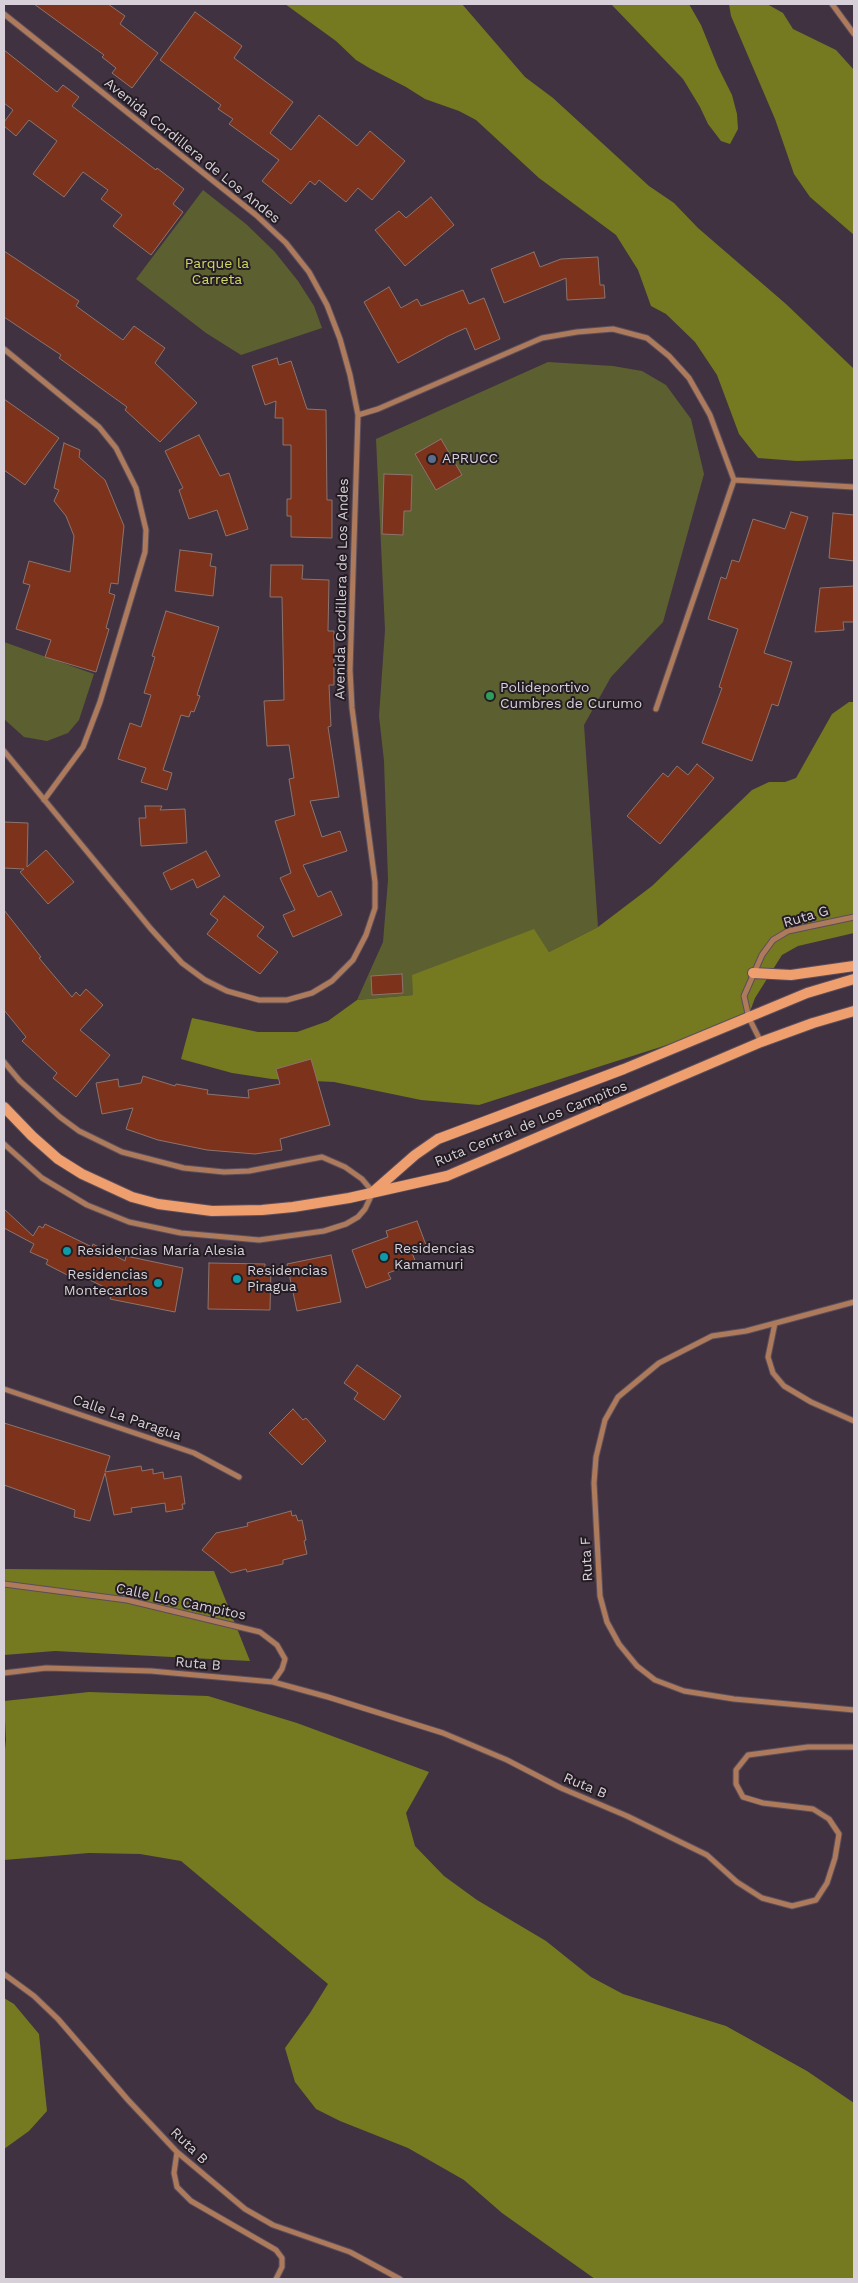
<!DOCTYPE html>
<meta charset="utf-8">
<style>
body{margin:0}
#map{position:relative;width:858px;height:2283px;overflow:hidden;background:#403241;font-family:"Work Sans",sans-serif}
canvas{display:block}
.frame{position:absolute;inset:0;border:5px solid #d8d0d9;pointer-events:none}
</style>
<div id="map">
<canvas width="858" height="2283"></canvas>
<div class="frame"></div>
</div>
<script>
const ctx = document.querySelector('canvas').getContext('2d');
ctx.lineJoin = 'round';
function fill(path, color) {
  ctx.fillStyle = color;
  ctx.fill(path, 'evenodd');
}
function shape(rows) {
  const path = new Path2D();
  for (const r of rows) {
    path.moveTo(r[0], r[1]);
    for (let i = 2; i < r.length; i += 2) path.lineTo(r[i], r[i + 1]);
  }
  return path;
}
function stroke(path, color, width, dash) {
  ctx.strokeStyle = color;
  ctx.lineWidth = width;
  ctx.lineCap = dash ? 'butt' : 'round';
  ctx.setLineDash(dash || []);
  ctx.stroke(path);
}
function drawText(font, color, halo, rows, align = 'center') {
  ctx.font = font + ' "Work Sans",sans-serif';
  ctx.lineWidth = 4;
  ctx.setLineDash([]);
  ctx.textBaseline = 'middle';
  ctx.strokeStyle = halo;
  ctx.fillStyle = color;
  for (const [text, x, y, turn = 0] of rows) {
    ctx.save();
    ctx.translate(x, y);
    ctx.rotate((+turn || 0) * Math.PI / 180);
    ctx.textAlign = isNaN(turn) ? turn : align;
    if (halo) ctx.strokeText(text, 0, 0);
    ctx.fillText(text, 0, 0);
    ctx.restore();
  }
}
fill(shape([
 [203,190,246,224,274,251,298,281,314,306,322,328,241,355,206,333,136,279],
 [548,362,613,366,642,371,666,385,691,419,704,474,663,622,611,677,584,725,598,927,549,952,534,930,413,995,357,1000,383,942,388,880,384,761,379,716,385,630,376,439],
 [4,642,94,674,79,720,68,733,47,741,24,737,4,719]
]), '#5c5f30');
fill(shape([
 [285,4,462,4,525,77,553,98,649,186,674,203,698,228,786,304,854,369,854,459,797,461,758,458,739,434,717,375,695,342,666,314,651,306,638,270,616,235,539,178,476,120,459,111,425,99,406,87,371,69,356,60,336,41],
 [611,4,689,4,701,25,718,67,732,95,737,114,738,129,730,144,721,141,708,124,700,107,683,79],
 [729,4,767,4,783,13,793,29,836,50,854,70,854,235,810,197,794,174,775,119,731,16],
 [849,702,854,702,854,933,798,946,782,955,755,998,745,1025,695,1036,479,1105,421,1100,334,1082,272,1079,232,1073,181,1059,192,1018,258,1032,297,1032,328,1021,357,1000,413,995,412,975,534,929,549,952,598,927,652,886,752,790,769,782,785,782,796,778,832,714],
 [4,1569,214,1571,250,1661,55,1651,4,1655],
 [89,1692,208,1696,297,1723,429,1772,406,1813,415,1846,444,1876,477,1900,546,1941,591,1977,623,1994,726,2026,807,2071,854,2103,854,2279,595,2279,502,2213,464,2180,408,2148,340,2121,316,2109,295,2082,285,2048,310,2013,328,1984,181,1861,140,1854,89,1853,4,1860,4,1758,6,1740,4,1701],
 [4,1998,14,2004,39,2034,47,2111,29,2131,4,2149]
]), '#757920');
const building = shape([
 [34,4,108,4,125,16,120,24,158,53,132,88,112,73,116,68,102,57,104,55,34,4],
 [195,12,242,46,234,58,293,102,270,133,291,150,319,115,357,146,370,131,405,161,372,200,358,188,346,202,319,180,315,185,310,181,291,204,262,181,279,160,229,124,233,119,218,109,221,105,160,60,195,12],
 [4,50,57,92,63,85,79,97,72,106,156,170,157,168,184,189,173,204,183,212,151,255,113,226,122,215,101,199,108,190,83,172,64,197,33,174,57,141,29,120,16,136,4,126,4,122,13,110,4,103,4,50],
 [431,197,454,225,405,266,375,230,399,211,406,218,431,197],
 [4,251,79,301,76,306,123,340,134,326,165,348,155,363,197,403,160,442,125,410,127,407,59,358,61,355,4,317,4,251],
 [534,252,540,267,561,259,598,257,600,285,604,285,605,298,567,300,566,278,504,303,491,269,534,252],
 [389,287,401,308,417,299,421,306,463,290,469,304,484,298,500,339,475,350,466,328,448,336,398,363,364,302,389,287],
 [277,358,279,365,291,361,307,409,326,410,327,500,332,500,332,538,291,537,291,516,287,516,287,499,291,499,291,445,283,445,283,418,275,418,276,401,265,405,252,366,277,358],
 [4,399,59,438,25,485,4,470,4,399],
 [199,435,220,476,229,473,248,529,226,536,217,510,189,519,179,490,183,488,165,451,199,435],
 [441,439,462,475,436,490,415,454,441,439],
 [64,443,80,450,79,457,105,480,124,526,118,584,111,583,109,593,115,595,106,628,109,629,96,672,45,657,51,640,16,629,30,585,23,583,29,561,70,572,74,536,66,516,54,501,59,490,54,488,64,443],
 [384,474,412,475,411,511,404,511,403,535,382,534,384,474],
 [791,512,808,517,764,653,792,662,778,706,772,704,752,761,702,743,722,688,719,687,738,629,708,619,721,577,726,579,732,560,739,562,753,519,785,529,791,512],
 [833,513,854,515,854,561,829,558,833,513],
 [180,550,212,554,210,566,216,567,213,596,175,591,180,550],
 [271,565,303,565,302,579,329,580,328,631,334,631,334,685,329,685,331,726,328,727,339,797,310,801,322,837,340,831,347,851,303,865,318,897,331,891,342,915,293,937,283,915,295,910,280,878,291,873,275,821,295,815,289,779,294,778,289,745,267,746,264,701,284,700,282,597,270,597,271,565],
 [854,586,854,622,843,622,844,630,815,632,820,588,854,586],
 [166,611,219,627,197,695,200,696,194,712,191,711,189,717,181,715,163,770,172,773,167,790,141,782,146,768,118,759,130,723,141,727,151,695,144,693,155,657,152,656,166,611],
 [697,764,714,778,660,844,627,816,663,773,668,777,677,766,688,775,697,764],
 [145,806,162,806,160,810,185,809,187,843,141,846,139,818,146,818,145,806],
 [4,822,28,823,27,867,46,850,74,882,48,904,20,872,24,869,4,868,4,822],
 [206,851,220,876,197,888,193,879,171,890,163,873,206,851],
 [224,896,264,927,257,936,278,952,260,974,207,934,218,920,210,914,224,896],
 [4,910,41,957,39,958,72,997,76,992,80,996,86,989,103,1005,80,1030,110,1055,76,1097,53,1078,57,1073,22,1041,26,1037,4,1010,4,910],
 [402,974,403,993,372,995,371,976,402,974],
 [311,1059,330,1125,280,1139,282,1150,255,1154,207,1150,158,1140,126,1129,133,1108,102,1114,96,1083,118,1079,119,1087,141,1083,143,1076,175,1086,176,1084,208,1090,207,1094,249,1098,248,1090,280,1084,276,1069,311,1059],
 [4,1209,33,1236,39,1226,43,1228,45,1224,92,1247,93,1244,125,1261,126,1256,183,1268,175,1312,110,1299,112,1291,74,1272,71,1277,46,1264,48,1260,30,1252,34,1244,4,1228,4,1209],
 [417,1221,426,1245,411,1250,416,1263,388,1273,391,1279,366,1288,352,1250,388,1237,386,1231,417,1221],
 [331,1255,341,1302,297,1311,287,1264,331,1255],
 [209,1263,265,1264,265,1268,271,1267,270,1310,208,1309,209,1263],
 [357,1365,401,1396,384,1420,354,1399,358,1393,344,1383,357,1365],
 [293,1409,303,1420,306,1418,326,1441,302,1465,269,1433,293,1409],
 [4,1423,110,1456,105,1472,141,1466,142,1471,153,1469,153,1474,163,1472,164,1479,181,1476,185,1504,182,1504,183,1509,166,1512,165,1503,131,1508,132,1512,114,1515,105,1473,90,1521,74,1517,75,1510,4,1485,4,1423],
 [291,1511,292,1516,296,1515,298,1521,302,1520,306,1540,304,1541,307,1554,283,1560,283,1564,247,1572,246,1569,231,1573,202,1550,216,1533,248,1526,247,1523,291,1511]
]);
fill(building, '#7d321c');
stroke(building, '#8c746d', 1);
const minor = shape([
 [832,4,854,34],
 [4,14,256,215,286,243,309,272,327,305,340,339,350,375,358,415,350,670,352,708,375,882,375,908,366,935,353,960,332,981,312,993,287,1000,259,1000,227,991,205,980,182,963,151,929,4,751],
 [4,349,99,427,116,448,136,488,146,530,145,552,100,702,83,747,44,800],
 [358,415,378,409,542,338,577,332,613,329,647,338,669,356,689,378,710,415,734,480,656,709],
 [734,480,854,487],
 [761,1042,749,1018,744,996,762,955,773,940,788,931,854,917],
 [4,1062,20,1081,60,1117,79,1131,122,1152,184,1168,224,1172,249,1171,322,1157,345,1167,362,1179,373,1192,365,1209,358,1217,346,1224,324,1231,259,1240,181,1233,129,1222,87,1205,42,1178,4,1144],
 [854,1302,746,1331,712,1336,659,1363,618,1397,605,1420,596,1457,594,1483,600,1596,607,1622,619,1644,637,1666,655,1680,684,1691,734,1699,854,1710],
 [775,1323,768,1357,773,1373,784,1386,811,1402,854,1421],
 [4,1389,194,1453,239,1477],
 [4,1584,127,1600,260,1632,277,1645,285,1659,282,1669,273,1682],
 [4,1673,46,1668,151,1671,273,1682,328,1697,443,1733,507,1760,561,1788,627,1816,707,1855,737,1882,762,1898,792,1906,816,1900,827,1883,835,1858,839,1834,829,1819,813,1809,763,1803,743,1797,736,1784,736,1770,748,1755,808,1747,854,1747],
 [4,1974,34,1996,58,2019,128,2100,177,2152,245,2209,273,2225,350,2252,400,2279],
 [177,2152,174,2173,177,2187,191,2201,276,2250,282,2258,282,2267,276,2279]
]);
const secondary = shape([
 [753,973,791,975,854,966],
 [4,1107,32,1136,58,1159,82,1174,132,1197,158,1204,212,1211,262,1210,293,1207,349,1198,447,1176,761,1042,813,1023,854,1011],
 [374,1191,415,1155,438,1139,624,1069,807,993,854,979]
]);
stroke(minor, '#5b4e5c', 7);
stroke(secondary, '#5b4e5c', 12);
stroke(minor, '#ad7a5c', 5);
stroke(secondary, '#ef9e6e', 10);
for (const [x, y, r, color] of [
 [432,459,5,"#5c6f8a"],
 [490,696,5,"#2e9e5b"],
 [67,1251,5,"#0f9aa8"],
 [384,1257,5,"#0f9aa8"],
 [237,1279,5,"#0f9aa8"],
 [158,1283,5,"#0f9aa8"]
]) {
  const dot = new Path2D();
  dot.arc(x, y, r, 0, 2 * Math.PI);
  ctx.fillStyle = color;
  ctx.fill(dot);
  stroke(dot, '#231d23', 2);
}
drawText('14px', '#d8d0d9', '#231d23', [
 ["Avenida Cordillera de Los Andes",192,151,39],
 ["Avenida Cordillera de Los Andes",342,589,-89],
 ["Ruta G",806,917,-16],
 ["Ruta Central de Los Campitos",531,1124,-22],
 ["Calle La Paragua",127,1418,19],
 ["Ruta F",587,1559,-93],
 ["Calle Los Campitos",181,1602,12],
 ["Ruta B",198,1664,5],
 ["Ruta B",585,1786,23],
 ["Ruta B",189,2146,44]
]);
drawText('14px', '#d0d663', '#231d23', [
 ["Parque la",217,264],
 ["Carreta",217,280]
]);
drawText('14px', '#d8d0d9', '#231d23', [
 ["APRUCC",442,459],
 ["Polideportivo",500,688],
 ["Cumbres de Curumo",500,704],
 ["Residencias",394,1249],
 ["Kamamuri",394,1265],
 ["Residencias María Alesia",77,1251],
 ["Residencias",247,1271],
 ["Piragua",247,1287],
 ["Residencias",148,1275,"right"],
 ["Montecarlos",148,1291,"right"]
], 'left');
</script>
